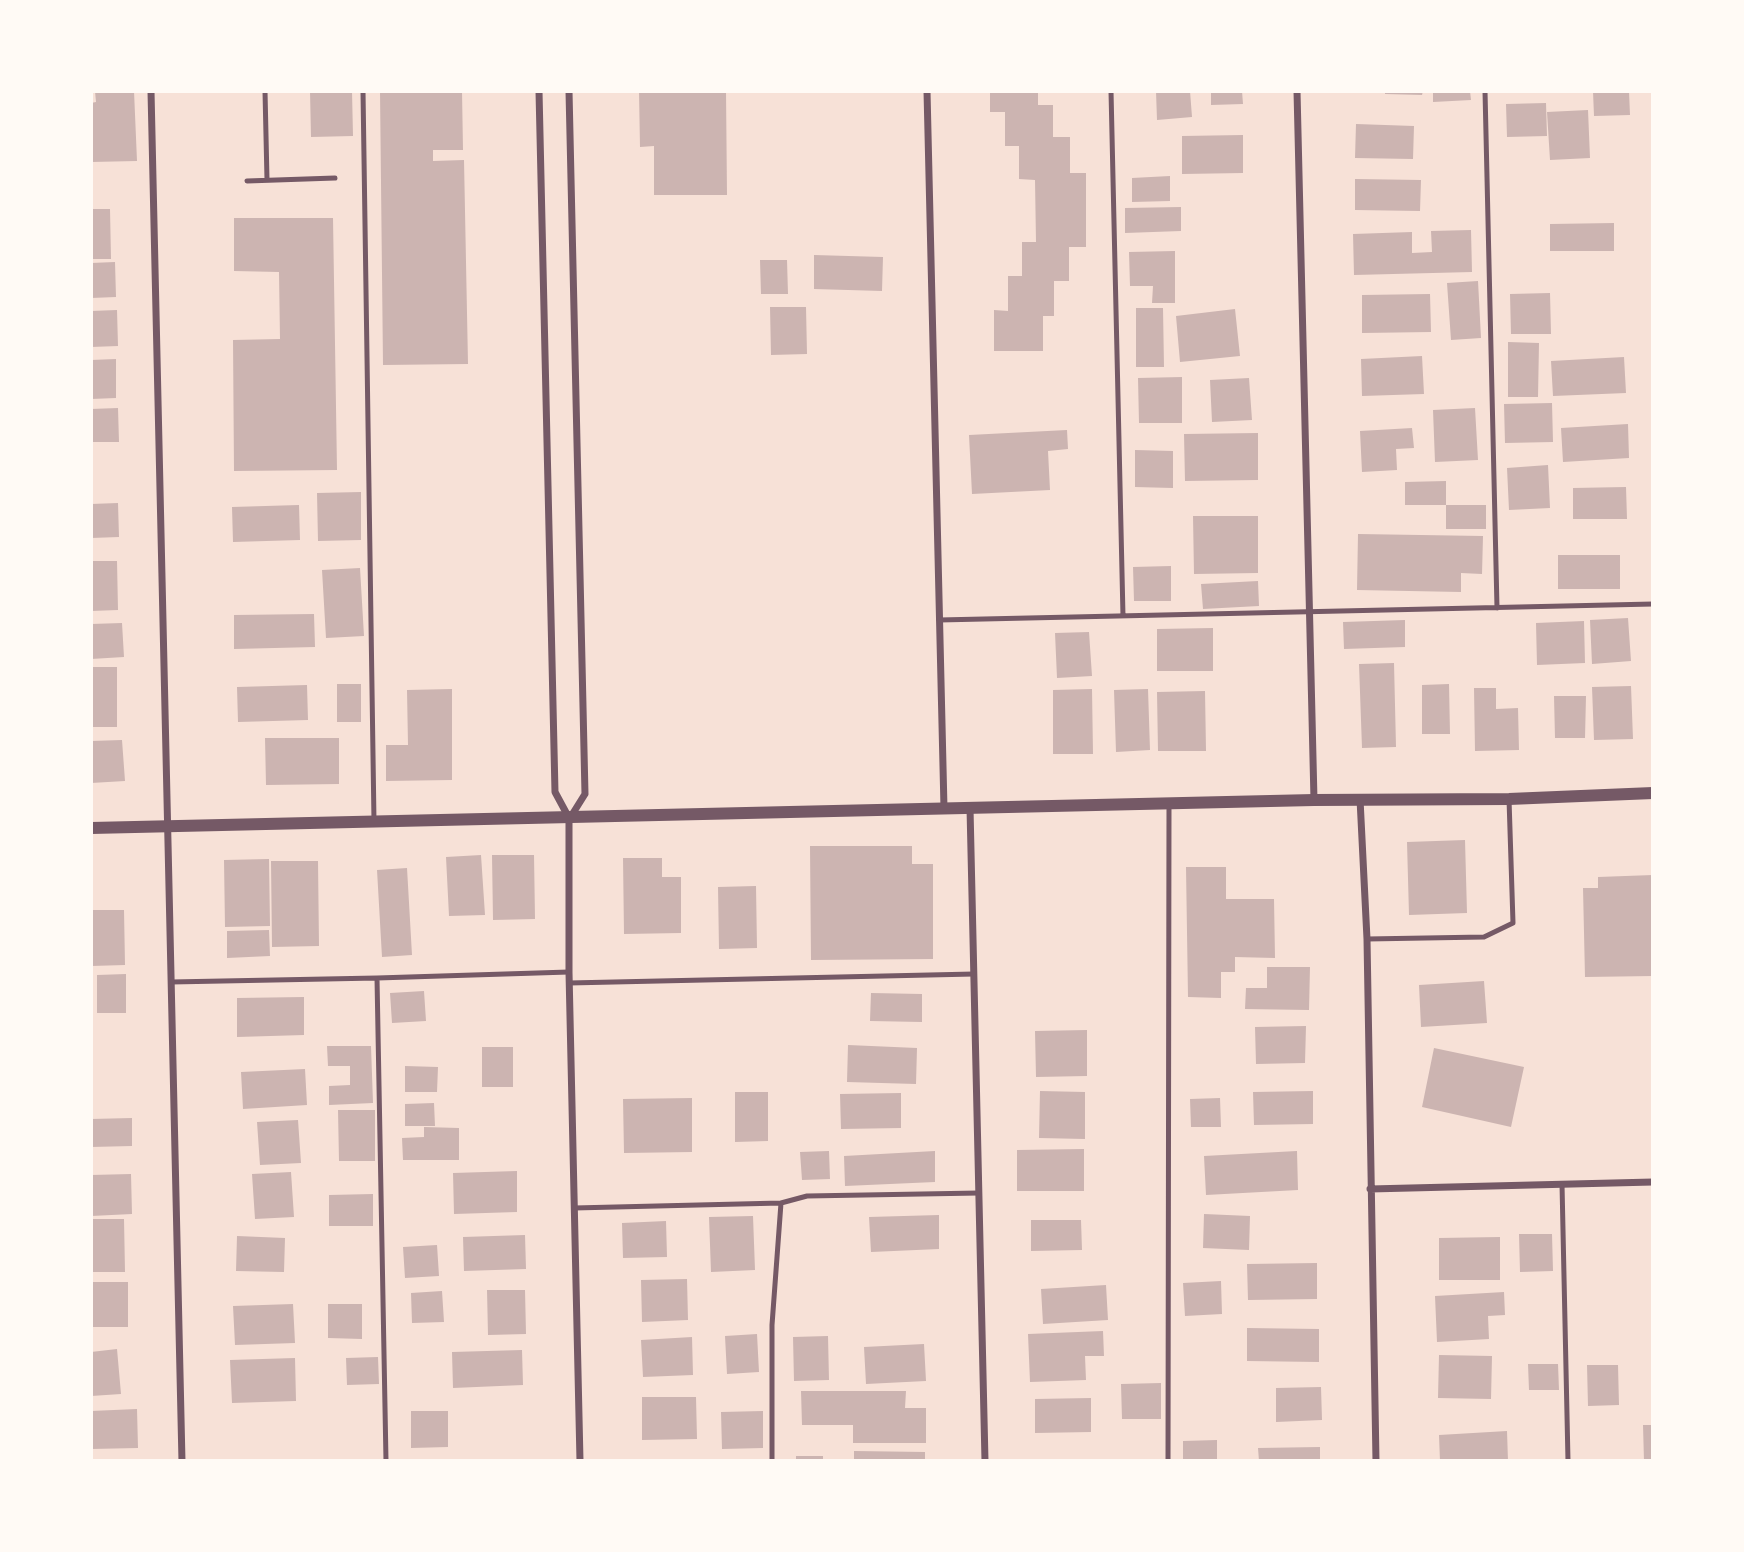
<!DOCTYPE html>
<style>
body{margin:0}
#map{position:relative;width:1744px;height:1552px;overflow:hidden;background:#f7e1d7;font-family:"Open Sans",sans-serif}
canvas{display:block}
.frame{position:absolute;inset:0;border:93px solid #fffaf5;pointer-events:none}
</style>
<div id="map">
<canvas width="1744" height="1552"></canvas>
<div class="frame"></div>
</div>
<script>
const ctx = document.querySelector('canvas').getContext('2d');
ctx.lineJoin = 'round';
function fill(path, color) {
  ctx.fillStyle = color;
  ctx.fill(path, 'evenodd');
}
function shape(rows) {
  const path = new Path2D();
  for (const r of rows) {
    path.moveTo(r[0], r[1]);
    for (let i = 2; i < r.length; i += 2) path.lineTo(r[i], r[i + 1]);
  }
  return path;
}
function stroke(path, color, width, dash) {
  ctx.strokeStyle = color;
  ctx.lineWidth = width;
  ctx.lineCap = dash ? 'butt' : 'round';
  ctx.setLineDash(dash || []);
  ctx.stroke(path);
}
fill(shape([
 [95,91,134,91,137,161,91,162,91,103,96,102],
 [310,91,352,91,353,136,311,137],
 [380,91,462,91,463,150,433,150,433,161,464,160,468,364,383,365],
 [639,91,726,91,727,195,654,195,654,146,640,147],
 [990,91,1038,91,1038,105,1053,105,1053,137,1070,137,1070,173,1086,173,1086,247,1069,247,1069,281,1054,281,1054,316,1043,316,1043,351,994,351,994,310,1008,311,1008,276,1022,276,1022,242,1036,242,1035,180,1019,179,1019,146,1005,146,1005,112,990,112],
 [1156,91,1190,91,1192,117,1157,120],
 [1211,91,1242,91,1243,104,1211,105],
 [1385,91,1423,91,1422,95,1385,94],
 [1433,91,1470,91,1471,100,1433,102],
 [1593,91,1629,91,1630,115,1594,116],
 [1546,103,1547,136,1507,137,1506,104],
 [1588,110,1590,158,1550,160,1547,112],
 [1356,124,1414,126,1413,159,1355,158],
 [1243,135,1243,173,1182,174,1182,136],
 [1170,176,1170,201,1132,202,1132,178],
 [1355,179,1421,180,1420,211,1355,210],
 [1181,207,1181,231,1125,233,1125,208],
 [91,209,110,209,111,259,91,259],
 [234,218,333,218,337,470,234,471,233,340,280,339,279,272,234,271],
 [1614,223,1614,251,1550,251,1550,224],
 [1471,230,1472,272,1354,275,1353,234,1412,232,1412,253,1432,252,1431,231],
 [1175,251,1175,303,1152,303,1153,286,1130,286,1129,252],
 [814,255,883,257,882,291,814,289],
 [760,260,787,260,788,294,761,294],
 [115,262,116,297,91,298,91,263],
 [1478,281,1481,338,1451,340,1447,283],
 [1550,293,1551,334,1511,334,1510,294],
 [1430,294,1431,332,1362,333,1362,295],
 [770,307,806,307,807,354,771,355],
 [1136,308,1163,308,1164,367,1136,367],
 [1235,309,1240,356,1180,362,1176,316],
 [117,310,118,346,91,347,91,311],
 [1508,342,1539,343,1538,397,1508,397],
 [1422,356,1424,394,1362,396,1361,359],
 [1624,357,1626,393,1553,396,1551,361],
 [116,359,116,398,91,399,91,360],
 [1182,377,1182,423,1139,423,1138,378],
 [1249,378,1252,420,1212,422,1210,380],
 [1552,403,1553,442,1505,443,1504,404],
 [118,408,119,442,91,442,91,409],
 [1475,408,1478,460,1435,462,1433,410],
 [1628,424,1629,458,1563,462,1561,428],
 [1412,428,1414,448,1396,449,1397,470,1362,472,1360,431],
 [1067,430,1068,449,1048,451,1050,490,972,494,969,435],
 [1258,433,1258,480,1185,481,1184,434],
 [1135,450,1173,451,1173,488,1135,487],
 [1548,465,1550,508,1509,510,1507,468],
 [1446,481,1446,505,1405,505,1405,482],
 [1626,487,1627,519,1573,519,1573,488],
 [361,492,361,540,318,541,317,493],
 [118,503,119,537,91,538,91,504],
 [299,505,300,540,233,542,232,507],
 [1446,505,1486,505,1486,529,1446,529],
 [1193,516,1258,516,1258,573,1194,574],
 [1358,534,1483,536,1482,574,1461,573,1461,592,1357,590],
 [1558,555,1620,555,1620,589,1558,589],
 [91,561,117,561,118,610,91,611],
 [1171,566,1171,601,1134,601,1133,567],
 [360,568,364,636,326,638,322,570],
 [1258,581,1259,606,1203,609,1201,584],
 [314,614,315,647,234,649,234,615],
 [1628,618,1631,661,1592,664,1590,620],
 [1405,620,1405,647,1344,649,1343,622],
 [1584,621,1585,663,1537,665,1536,623],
 [122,623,124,657,91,659,91,624],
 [1213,628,1213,671,1157,671,1157,629],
 [1089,632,1092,676,1057,678,1055,633],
 [1394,663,1396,747,1362,748,1359,664],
 [91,667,117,667,117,727,91,727],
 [337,684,361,684,361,722,337,722],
 [1449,684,1450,734,1422,734,1422,685],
 [307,685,308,720,238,722,237,687],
 [1631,686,1633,739,1594,740,1592,687],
 [1474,688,1496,688,1496,709,1518,708,1519,750,1475,751],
 [452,689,452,780,386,781,386,745,408,745,407,690],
 [1092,689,1093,754,1053,754,1053,690],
 [1148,689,1150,750,1116,752,1114,690],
 [1205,691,1206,751,1158,751,1157,692],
 [1554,696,1586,696,1585,738,1555,738],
 [265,738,339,738,339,784,266,785],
 [122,740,125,781,91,783,91,741],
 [1465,840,1467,913,1409,915,1407,842],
 [810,846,912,846,912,864,933,864,933,959,811,960],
 [481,855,485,915,449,916,446,857],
 [492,855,534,855,535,919,493,920],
 [623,858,662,858,662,877,681,877,681,933,624,934],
 [269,859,270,926,225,927,224,860],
 [271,861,318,861,319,946,272,947],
 [1186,867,1226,867,1226,899,1274,899,1275,958,1235,957,1235,972,1221,972,1221,998,1188,997],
 [407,868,412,955,382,957,377,870],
 [1653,875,1653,976,1585,977,1583,888,1598,888,1598,877],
 [756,886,757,948,719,949,718,887],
 [91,910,124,910,125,965,91,966],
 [269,930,270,956,227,958,227,931],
 [1267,967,1310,967,1309,1010,1245,1009,1246,988,1267,988],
 [126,974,126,1013,97,1013,97,975],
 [1484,981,1487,1023,1421,1027,1419,985],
 [424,991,426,1021,392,1023,390,993],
 [871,993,922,994,922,1022,870,1021],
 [304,997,304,1035,237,1037,237,998],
 [1306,1026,1305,1063,1256,1064,1255,1027],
 [1087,1030,1087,1076,1036,1077,1035,1031],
 [848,1045,917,1048,916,1084,847,1082],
 [327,1046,371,1046,373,1103,329,1105,329,1086,350,1085,350,1066,328,1066],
 [482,1047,513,1047,513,1087,482,1087],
 [1434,1048,1524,1067,1511,1127,1422,1107],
 [405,1066,438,1067,437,1092,405,1092],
 [305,1069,307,1105,243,1109,241,1072],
 [1040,1091,1085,1092,1085,1139,1039,1138],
 [1313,1091,1313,1124,1254,1125,1253,1092],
 [735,1092,768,1092,768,1141,735,1142],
 [901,1093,901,1128,841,1129,840,1094],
 [692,1098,692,1152,624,1153,623,1099],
 [1220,1098,1221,1127,1191,1127,1190,1099],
 [434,1103,435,1126,405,1126,405,1104],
 [338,1110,375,1110,375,1161,339,1161],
 [132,1118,132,1146,91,1147,91,1119],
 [298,1120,301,1163,260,1165,257,1122],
 [424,1127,459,1128,459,1160,403,1160,402,1138,424,1137],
 [1084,1149,1084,1191,1017,1191,1017,1150],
 [829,1151,830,1179,802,1180,800,1152],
 [935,1151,935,1182,845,1186,844,1156],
 [1297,1151,1298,1190,1206,1195,1204,1156],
 [517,1171,517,1212,454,1214,453,1173],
 [291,1172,294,1217,255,1219,252,1174],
 [131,1174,132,1214,91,1216,91,1175],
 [373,1194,373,1226,329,1226,329,1195],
 [1204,1214,1250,1216,1249,1250,1203,1248],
 [939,1215,939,1249,871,1252,869,1217],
 [753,1216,755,1270,711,1272,709,1217],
 [91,1219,124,1219,125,1272,91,1272],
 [1031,1220,1081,1220,1082,1250,1031,1251],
 [666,1221,667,1257,623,1258,622,1223],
 [1519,1234,1552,1234,1553,1271,1520,1272],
 [525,1235,526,1269,464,1271,463,1237],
 [237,1236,285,1238,284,1272,236,1271],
 [1500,1237,1500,1280,1439,1280,1439,1238],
 [437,1245,439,1276,405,1278,403,1247],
 [1317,1263,1317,1299,1248,1300,1247,1264],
 [687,1279,688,1320,642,1322,641,1280],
 [1221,1281,1222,1314,1185,1316,1183,1283],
 [91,1282,128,1282,128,1327,91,1327],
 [1106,1285,1108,1320,1043,1324,1041,1289],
 [487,1290,525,1290,526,1334,488,1335],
 [442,1291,444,1322,412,1323,411,1293],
 [1504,1292,1505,1315,1488,1316,1489,1339,1437,1342,1435,1296],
 [293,1304,295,1343,235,1345,233,1306],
 [328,1304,362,1304,362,1339,328,1338],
 [1247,1328,1319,1329,1319,1362,1247,1361],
 [1103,1331,1104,1356,1085,1356,1086,1380,1030,1382,1028,1334],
 [757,1334,759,1372,727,1374,725,1336],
 [828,1336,829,1380,794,1381,793,1337],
 [692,1337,693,1375,643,1377,641,1340],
 [924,1344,926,1381,866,1384,864,1347],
 [117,1349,121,1394,91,1396,91,1352],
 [522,1350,523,1385,453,1388,452,1352],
 [1439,1355,1492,1356,1491,1399,1438,1398],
 [378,1357,379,1384,347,1385,346,1358],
 [295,1358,296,1401,232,1403,230,1360],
 [1528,1364,1558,1364,1559,1390,1529,1390],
 [1587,1365,1618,1365,1619,1405,1588,1406],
 [1161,1383,1161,1419,1122,1419,1121,1384],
 [1321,1387,1322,1420,1276,1422,1276,1388],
 [801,1391,906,1391,905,1408,926,1408,926,1443,853,1443,853,1425,802,1425],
 [642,1397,696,1397,697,1439,642,1440],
 [1091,1398,1091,1432,1035,1433,1035,1399],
 [137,1409,138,1448,91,1449,91,1411],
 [411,1411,448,1411,448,1447,411,1448],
 [763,1411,763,1448,722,1449,721,1412],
 [1643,1425,1653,1425,1653,1461,1644,1461],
 [1507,1431,1508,1461,1440,1461,1439,1435],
 [1217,1440,1217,1461,1183,1461,1183,1441],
 [1320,1447,1320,1461,1259,1461,1258,1448],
 [854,1451,925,1452,925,1461,854,1461],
 [796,1456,823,1456,823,1461,796,1461]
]), '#ccb4b1');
stroke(shape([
 [265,91,267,180],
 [363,91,374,821],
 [1111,91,1123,616],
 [1485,91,1497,608],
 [247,181,335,178],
 [939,620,1653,604],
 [1367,939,1484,937,1513,923,1509,799],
 [377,978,386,1461],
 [171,982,377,978,569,972],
 [569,983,974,974],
 [1562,1184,1568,1461],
 [574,1208,781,1203],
 [772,1461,772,1325,781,1203,807,1196,979,1193],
 [1168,1461,1169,803]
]), '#755966', 5);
stroke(shape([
 [151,91,182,1461],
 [539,91,555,792,569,818,569,972,580,1461],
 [569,91,585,794,570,818],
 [927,91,944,808],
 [1297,91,1314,800],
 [1360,799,1367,939,1376,1461],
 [970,808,985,1461],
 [1370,1189,1653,1182]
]), '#755966', 7);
stroke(shape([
 [91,828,1314,800,1509,799,1653,793]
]), '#755966', 12);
</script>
